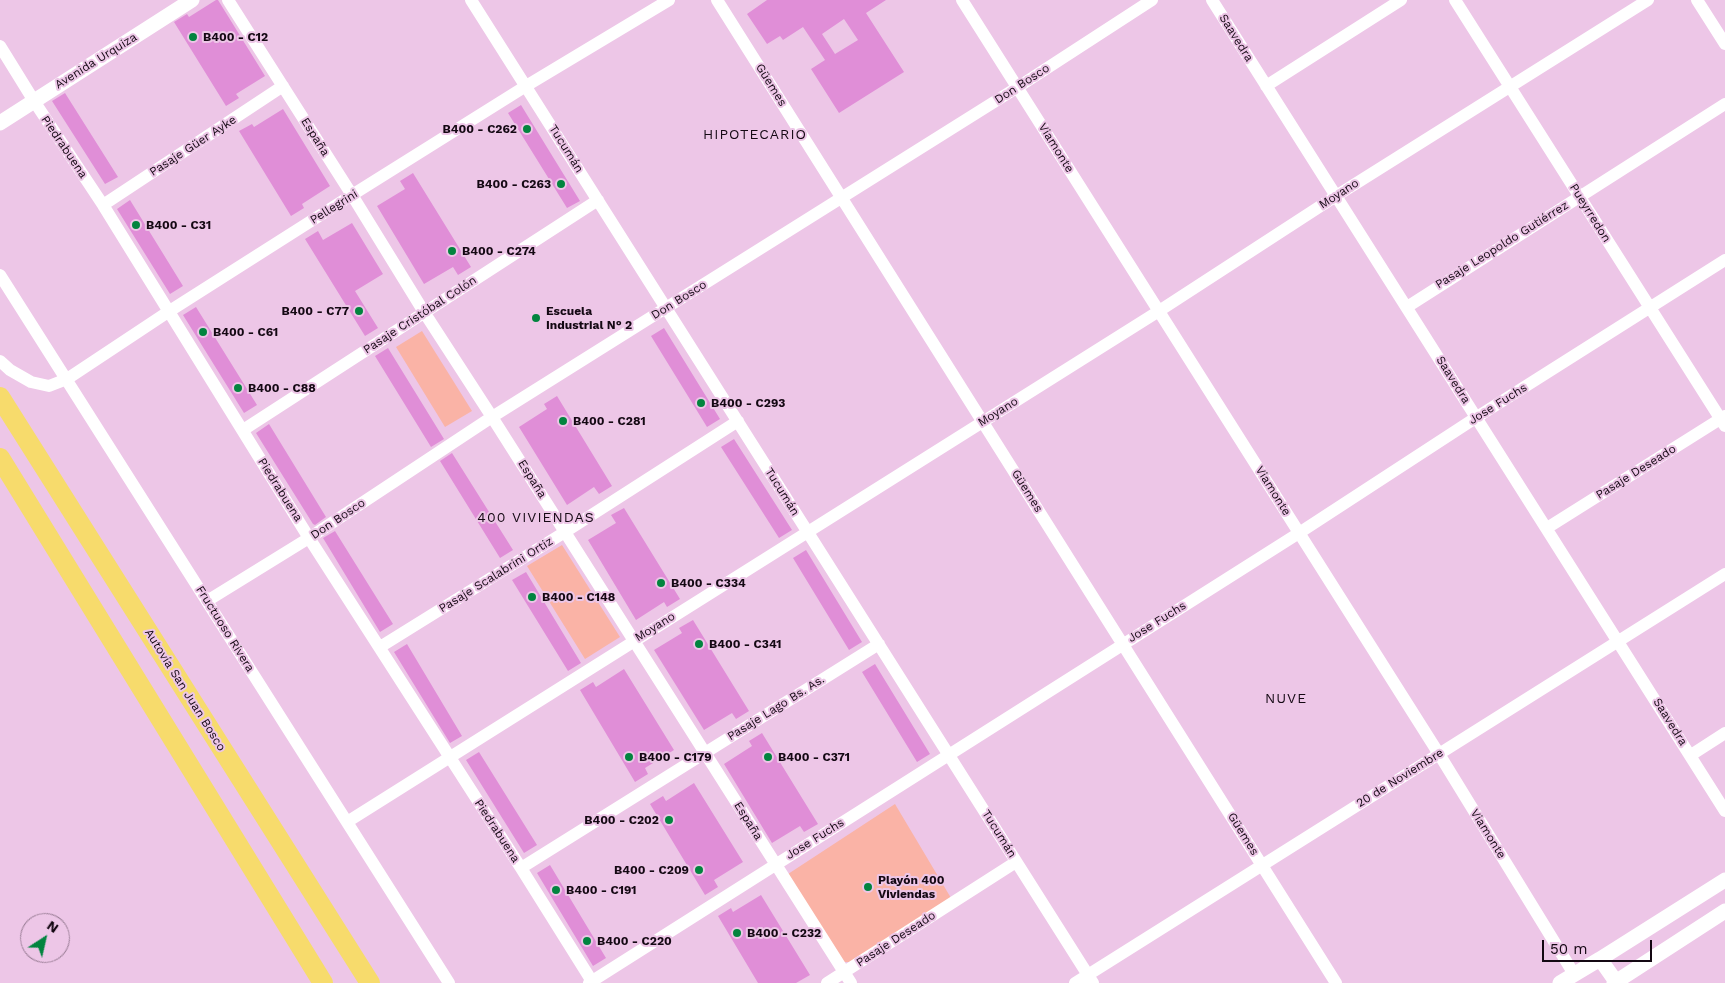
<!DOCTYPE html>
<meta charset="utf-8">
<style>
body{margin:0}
#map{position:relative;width:1725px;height:983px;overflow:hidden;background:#edc6e7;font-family:"Work Sans",sans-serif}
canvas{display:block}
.north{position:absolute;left:20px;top:913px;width:50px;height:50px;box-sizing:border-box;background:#edc6e7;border:1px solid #967a92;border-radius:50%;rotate:35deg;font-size:14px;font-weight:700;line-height:20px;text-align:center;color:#140813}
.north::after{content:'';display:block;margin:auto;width:18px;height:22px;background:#02843f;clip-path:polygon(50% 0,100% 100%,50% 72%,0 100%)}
.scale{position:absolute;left:1542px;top:940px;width:110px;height:22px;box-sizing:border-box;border:2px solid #140813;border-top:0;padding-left:6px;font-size:15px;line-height:18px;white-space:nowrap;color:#140813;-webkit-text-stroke:4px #edc6e7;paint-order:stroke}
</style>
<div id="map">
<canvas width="1725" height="983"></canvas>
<div class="north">N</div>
<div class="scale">50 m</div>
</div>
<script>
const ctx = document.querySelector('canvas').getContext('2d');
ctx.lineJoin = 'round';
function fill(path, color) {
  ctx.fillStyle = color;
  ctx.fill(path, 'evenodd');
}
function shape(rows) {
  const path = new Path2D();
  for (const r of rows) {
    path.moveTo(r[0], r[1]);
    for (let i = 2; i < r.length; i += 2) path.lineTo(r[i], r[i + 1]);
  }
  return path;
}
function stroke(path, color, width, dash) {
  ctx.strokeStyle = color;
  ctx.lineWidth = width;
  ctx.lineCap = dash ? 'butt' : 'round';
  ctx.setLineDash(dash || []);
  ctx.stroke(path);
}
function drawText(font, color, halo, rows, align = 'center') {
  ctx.font = font + ' "Work Sans",sans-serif';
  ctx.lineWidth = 4;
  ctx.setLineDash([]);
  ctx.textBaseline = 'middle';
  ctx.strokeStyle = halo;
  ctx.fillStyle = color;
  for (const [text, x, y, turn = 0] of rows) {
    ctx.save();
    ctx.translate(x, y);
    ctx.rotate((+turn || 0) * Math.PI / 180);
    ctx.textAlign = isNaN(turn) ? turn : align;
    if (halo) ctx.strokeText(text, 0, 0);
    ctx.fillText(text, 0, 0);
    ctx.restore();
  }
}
fill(shape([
 [422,331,472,411,445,427,396,347],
 [562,545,620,637,585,659,527,566],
 [895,804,951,898,850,962,843,962,785,876]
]), '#fab3a6');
fill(shape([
 [216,0,218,0,265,76,236,94,239,98,226,106,174,22,187,14,189,17],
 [767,0,886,0,866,13,904,72,839,113,811,69,825,60,803,27,783,40,780,36,767,44,747,14],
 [844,19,858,40,835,54,822,34],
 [65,93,118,177,105,184,52,101],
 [521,105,580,201,567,208,508,113],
 [283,109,330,186,302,204,304,208,291,216,239,131,252,124,254,127],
 [413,173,471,267,458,275,453,267,424,284,377,206,405,189,400,181],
 [130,200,183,286,170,294,117,209],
 [352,223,383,274,355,291,378,328,365,336,305,239,318,231,323,240],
 [196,307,257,405,244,413,183,315],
 [664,328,720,419,707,427,651,336],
 [388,348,444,439,431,447,375,356],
 [557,396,612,486,599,494,594,487,567,505,519,427,547,409,544,404],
 [269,424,326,517,315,525,313,524,256,433],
 [734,439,792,530,779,538,721,447],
 [452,453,513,550,500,558,440,461],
 [624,508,680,599,667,607,664,602,636,620,588,540,616,523,611,515],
 [335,531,393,624,380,632,323,538],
 [806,550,862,642,849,650,793,558],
 [526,572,581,663,568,671,512,580],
 [693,620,749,711,736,719,732,713,704,730,654,650,682,633,679,628],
 [407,644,462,736,450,743,394,652],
 [875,664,930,754,917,762,862,672],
 [624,669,674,750,645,768,648,774,635,782,580,690,593,682,596,687],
 [762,733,818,824,804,832,800,826,772,843,724,764,752,746,749,741],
 [479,752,537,845,524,853,466,760],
 [694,783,743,862,714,880,718,887,705,895,650,804,663,796,666,801],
 [550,865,606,958,593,966,537,873],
 [761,895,810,975,796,983,758,983,718,916,731,908,733,912]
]), '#e08ed7');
stroke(shape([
 [228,0,352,195,424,312,492,417,851,983],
 [471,0,1093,983],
 [717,0,1336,983],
 [962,0,1439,754,1574,974],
 [1212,0,1725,811],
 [1455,0,1725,426],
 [1697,0,1725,44],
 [0,46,34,101,103,205,309,538,521,868,593,983],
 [1266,86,1401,0],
 [103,205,283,86],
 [0,275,449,983],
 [1407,307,1725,104],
 [0,361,10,370,31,382,49,386,67,379,168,312,352,195,526,86,669,0],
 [243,430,598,200],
 [1547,528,1725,416],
 [207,601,309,538,492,417,1018,87,1152,0],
 [380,647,565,532,738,421],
 [1691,755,1725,733],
 [347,822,1159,311,1336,196,1648,0],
 [521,868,879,644],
 [589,983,1299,533,1477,417,1725,260],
 [827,983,1016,862],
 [1075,983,1725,574]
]), '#fff', 12);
stroke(shape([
 [0,123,192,0],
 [1600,959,1617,983],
 [1560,983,1600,959,1725,880],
 [1614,983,1725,911]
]), '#fff', 15);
stroke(shape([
 [0,397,370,983],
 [0,458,323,983]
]), '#f7db6c', 20);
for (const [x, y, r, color] of [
 [193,37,5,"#02843f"],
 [527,129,5,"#02843f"],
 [561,184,5,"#02843f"],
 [136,225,5,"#02843f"],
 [452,251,5,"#02843f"],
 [359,311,5,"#02843f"],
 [536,318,5,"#02843f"],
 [203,332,5,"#02843f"],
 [238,388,5,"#02843f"],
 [701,403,5,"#02843f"],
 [563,421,5,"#02843f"],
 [661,583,5,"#02843f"],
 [532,597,5,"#02843f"],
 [699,644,5,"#02843f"],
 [629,757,5,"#02843f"],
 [768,757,5,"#02843f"],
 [669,820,5,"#02843f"],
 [699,870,5,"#02843f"],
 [868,887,5,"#02843f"],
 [556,890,5,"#02843f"],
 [737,933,5,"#02843f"],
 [587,941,5,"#02843f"]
]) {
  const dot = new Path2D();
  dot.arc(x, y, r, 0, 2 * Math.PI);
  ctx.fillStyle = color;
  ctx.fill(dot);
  stroke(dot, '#edc6e7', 2);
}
drawText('bold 12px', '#140813', '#edc6e7', [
 ["B400 - C12",203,37],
 ["B400 - C262",517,129,"right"],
 ["B400 - C263",551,184,"right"],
 ["B400 - C31",146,225],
 ["B400 - C274",462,251],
 ["B400 - C77",349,311,"right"],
 ["Escuela",546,311],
 ["Industrial N° 2",546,325],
 ["B400 - C61",213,332],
 ["B400 - C88",248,388],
 ["B400 - C293",711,403],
 ["B400 - C281",573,421],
 ["B400 - C334",671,583],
 ["B400 - C148",542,597],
 ["B400 - C341",709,644],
 ["B400 - C179",639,757],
 ["B400 - C371",778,757],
 ["B400 - C202",659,820,"right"],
 ["B400 - C209",689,870,"right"],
 ["Playón 400",878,880],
 ["Viviendas",878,894],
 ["B400 - C191",566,890],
 ["B400 - C232",747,933],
 ["B400 - C220",597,941]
], 'left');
drawText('12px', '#140813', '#edc6e7', [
 ["Saavedra",1236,38,58],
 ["Avenida Urquiza",96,61,-32],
 ["Don Bosco",1022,84,-33],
 ["Güemes",771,85,58],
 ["España",315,137,58],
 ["Pasaje Güer Ayke",193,146,-33],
 ["Piedrabuena",64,147,56],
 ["Viamonte",1056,148,58],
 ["Tucumán",566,149,58],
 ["Moyano",1339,194,-33],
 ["Pellegrini",334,207,-32],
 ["Pueyrredon",1590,213,58],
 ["Pasaje Leopoldo Gutiérrez",1502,245,-32],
 ["Don Bosco",679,300,-32],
 ["Pasaje Cristóbal Colón",420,315,-33],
 ["Saavedra",1453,380,58],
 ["Jose Fuchs",1498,404,-32],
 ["Moyano",998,412,-32],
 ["Pasaje Deseado",1636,472,-32],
 ["España",532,479,58],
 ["Piedrabuena",280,490,58],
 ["Güemes",1027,491,58],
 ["Viamonte",1273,491,58],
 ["Tucumán",782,492,58],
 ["Don Bosco",338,519,-34],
 ["Pasaje Scalabrini Ortiz",496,575,-32],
 ["Jose Fuchs",1157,622,-32],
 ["Moyano",655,627,-32],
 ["Fructuoso Rivera",225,629,58],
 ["Autovía San Juan Bosco",185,690,58],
 ["Pasaje Lago Bs. As.",776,708,-32],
 ["Saavedra",1670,722,58],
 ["20 de Noviembre",1400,778,-32],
 ["España",748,821,58],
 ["Piedrabuena",497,831,57],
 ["Tucumán",999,834,58],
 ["Güemes",1243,834,58],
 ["Viamonte",1488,834,58],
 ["Jose Fuchs",815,839,-32],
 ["Pasaje Deseado",896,939,-33]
]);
ctx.letterSpacing = '1px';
drawText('14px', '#140813', '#edc6e7', [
 ["HIPOTECARIO",755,135],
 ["400 VIVIENDAS",536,518],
 ["NUVE",1286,699]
]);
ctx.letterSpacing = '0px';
</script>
